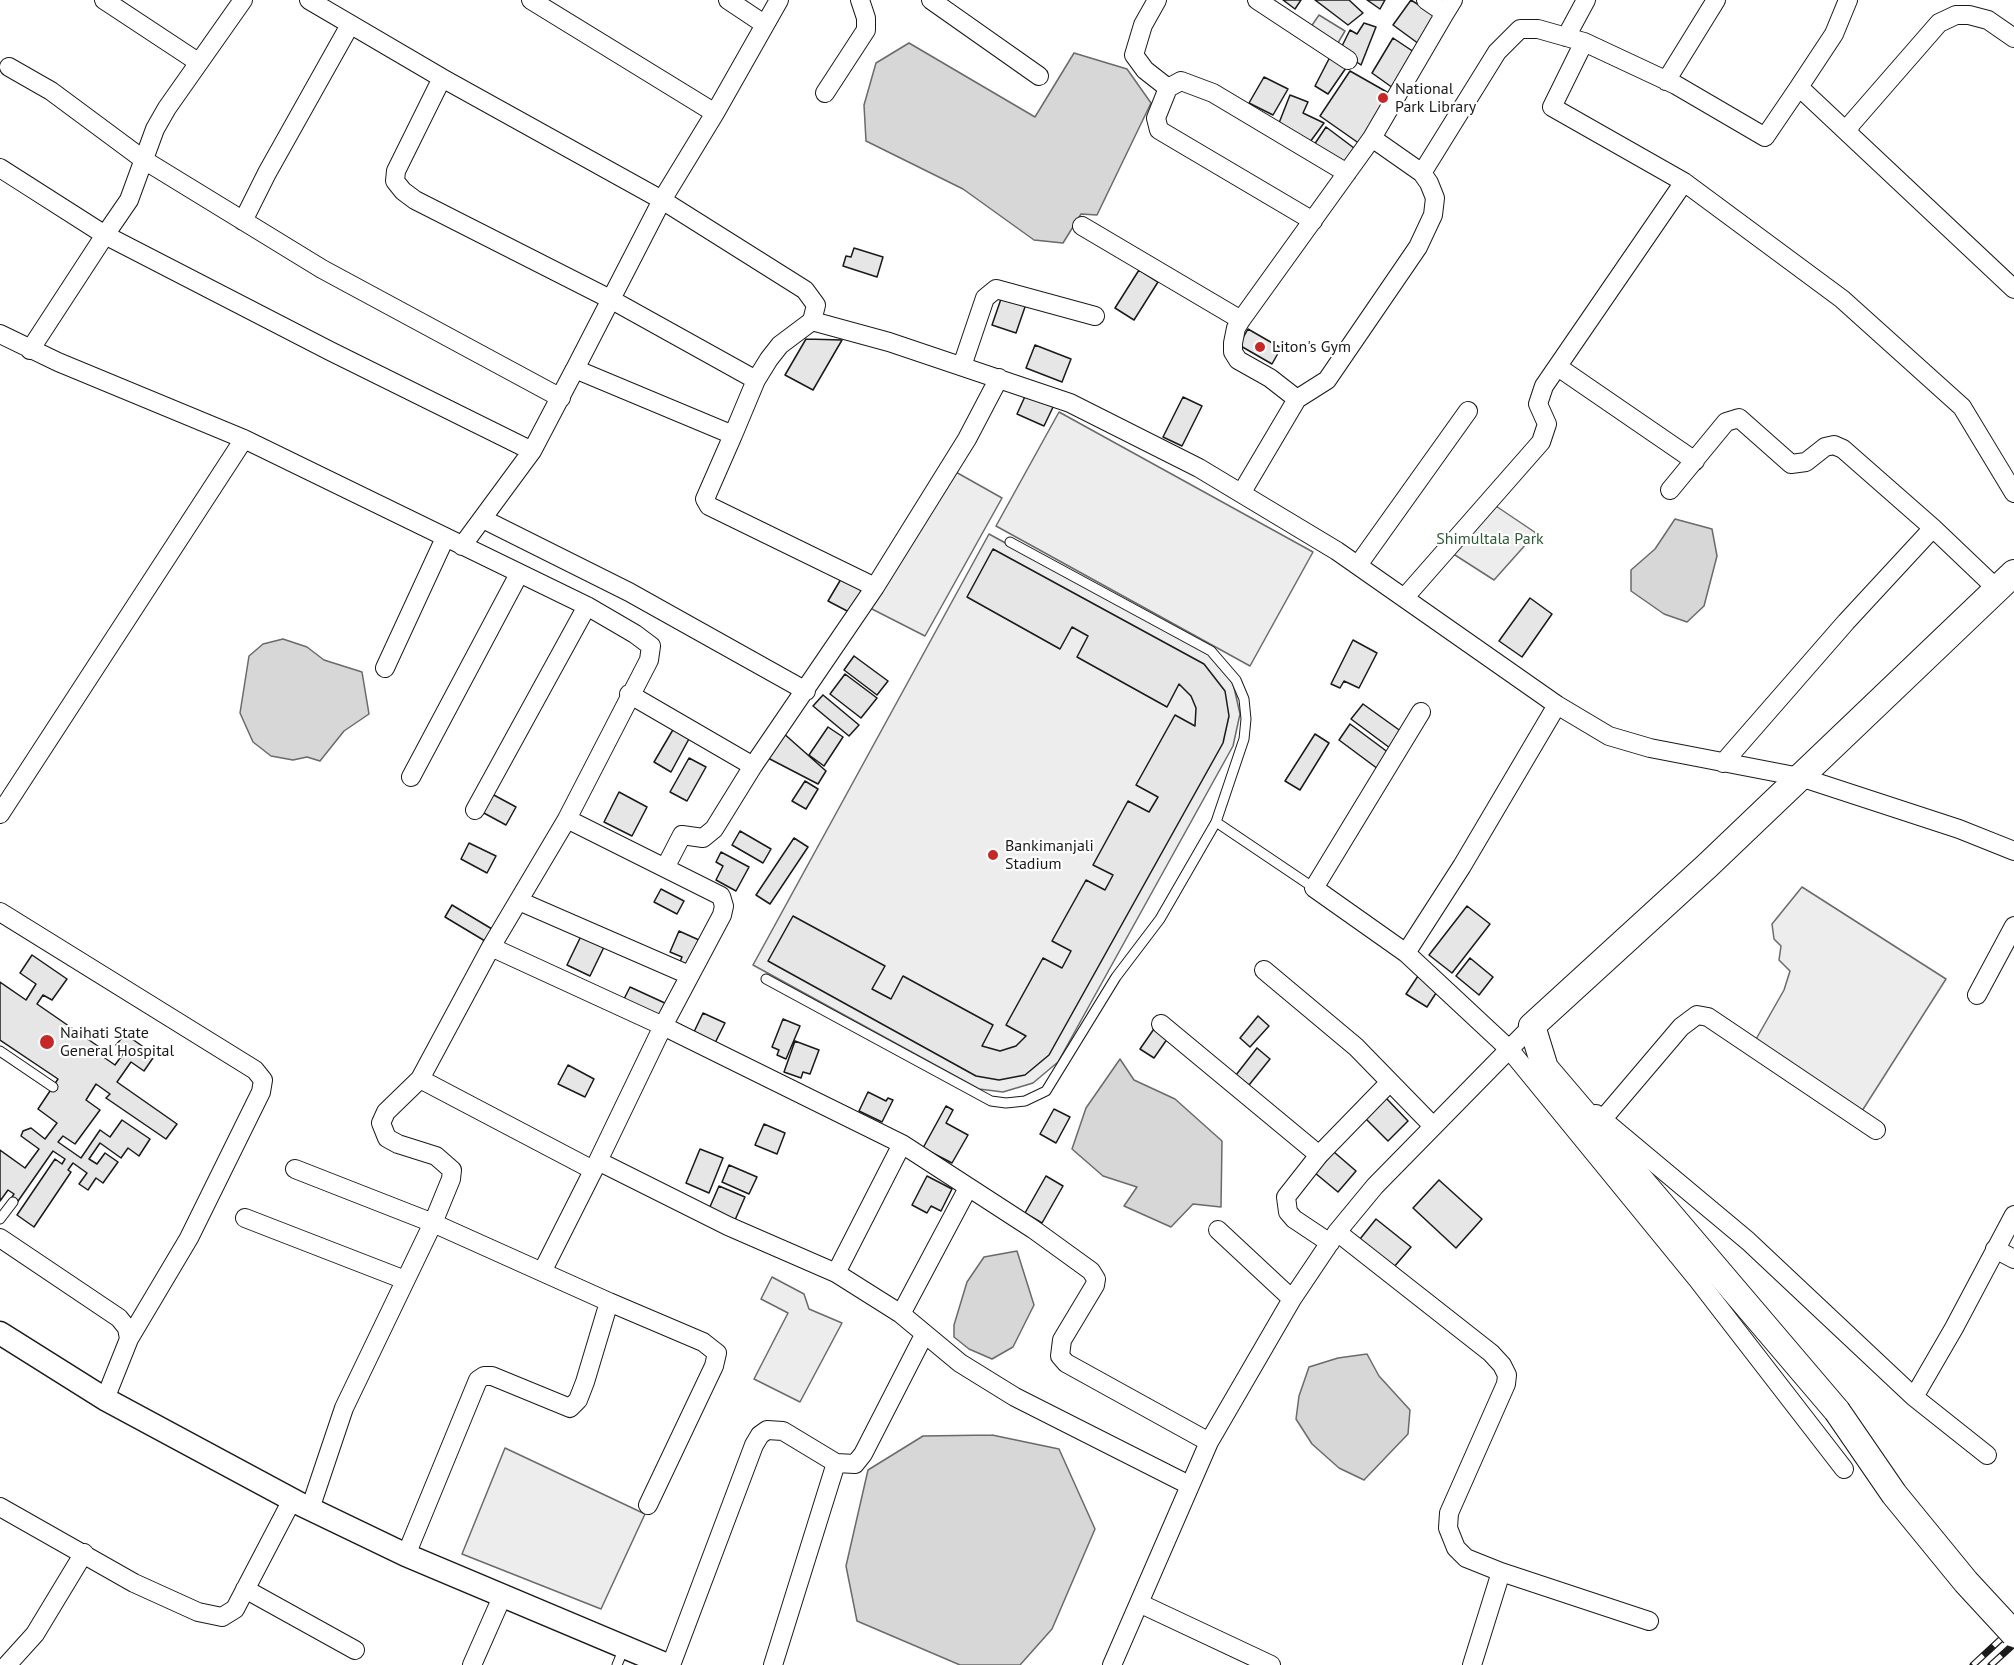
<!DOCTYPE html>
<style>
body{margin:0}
canvas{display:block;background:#fff}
</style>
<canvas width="2014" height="1665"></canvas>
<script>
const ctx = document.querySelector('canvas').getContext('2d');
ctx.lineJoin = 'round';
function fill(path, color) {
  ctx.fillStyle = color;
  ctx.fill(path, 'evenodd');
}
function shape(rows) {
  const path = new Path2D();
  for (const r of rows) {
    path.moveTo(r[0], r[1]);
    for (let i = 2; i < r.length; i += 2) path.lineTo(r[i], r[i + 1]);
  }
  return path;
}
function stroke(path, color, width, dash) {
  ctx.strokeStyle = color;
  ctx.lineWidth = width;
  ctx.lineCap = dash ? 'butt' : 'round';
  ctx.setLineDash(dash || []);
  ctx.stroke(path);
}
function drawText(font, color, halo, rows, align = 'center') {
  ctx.font = font + ' "PT Sans",sans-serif';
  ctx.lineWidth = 4.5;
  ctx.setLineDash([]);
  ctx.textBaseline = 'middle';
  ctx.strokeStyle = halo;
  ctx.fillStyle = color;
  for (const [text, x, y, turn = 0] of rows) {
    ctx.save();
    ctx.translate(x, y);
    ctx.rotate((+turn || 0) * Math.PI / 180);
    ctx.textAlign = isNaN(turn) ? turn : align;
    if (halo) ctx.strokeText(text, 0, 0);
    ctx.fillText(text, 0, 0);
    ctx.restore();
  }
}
const built = shape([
 [1319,15,1345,31,1332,53,1306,34,1319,15],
 [1059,412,1313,552,1250,666,996,526,1059,412],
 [954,471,1002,498,925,636,870,608,954,471],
 [1484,498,1536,533,1494,580,1444,548,1484,498],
 [989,534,1208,654,1233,683,1240,714,1233,746,1058,1062,1033,1083,1003,1092,979,1089,753,965,989,534],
 [1802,887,1946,979,1862,1111,1755,1041,1784,990,1790,971,1779,960,1781,946,1774,939,1772,924,1802,887],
 [772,1277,804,1294,809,1309,842,1323,800,1402,754,1379,788,1313,761,1299,772,1277],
 [505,1448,645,1514,601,1609,462,1554,505,1448]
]);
fill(built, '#ededed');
stroke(built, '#6a6a6a', 1.5);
const water = shape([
 [909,43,1035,117,1074,53,1127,69,1151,103,1097,215,1081,214,1063,243,1034,240,963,189,866,141,864,105,876,63,909,43],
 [1675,519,1712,529,1717,556,1704,606,1687,622,1664,614,1631,591,1631,570,1655,549,1675,519],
 [283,639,307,647,324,660,362,672,369,714,344,731,320,761,307,757,293,760,271,756,253,742,240,713,249,656,263,644,283,639],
 [1120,1059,1134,1080,1175,1099,1222,1141,1221,1207,1193,1204,1171,1227,1124,1206,1137,1187,1103,1176,1072,1149,1086,1108,1120,1059],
 [1017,1251,1034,1305,1013,1347,992,1359,969,1349,954,1337,954,1325,967,1282,984,1257,1017,1251],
 [1367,1354,1379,1376,1410,1410,1408,1434,1364,1480,1339,1468,1312,1444,1296,1419,1299,1396,1309,1367,1338,1358,1367,1354],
 [992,1435,1059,1449,1095,1529,1052,1629,1020,1665,960,1665,857,1621,846,1566,868,1470,923,1436,992,1435]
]);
fill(water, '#d7d7d7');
stroke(water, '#6a6a6a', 1.5);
const building = shape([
 [1283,0,1301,0,1295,9,1283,0],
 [1315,0,1349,0,1363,13,1348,25,1315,0],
 [1367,0,1385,0,1380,9,1367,0],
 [1411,0,1435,15,1419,44,1393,25,1411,0],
 [1364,23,1376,27,1361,65,1340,50,1350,30,1357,34,1364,23],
 [1393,38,1414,52,1393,88,1372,73,1393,38],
 [1332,53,1348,65,1328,94,1315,86,1332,53],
 [1350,71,1394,96,1360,144,1320,116,1350,71],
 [1264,77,1288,89,1273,115,1249,103,1264,77],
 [1290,95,1308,102,1303,113,1324,123,1310,142,1279,123,1290,95],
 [1326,127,1358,151,1345,168,1312,148,1326,127],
 [854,248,883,257,877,277,843,266,846,256,851,257,854,248],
 [1139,270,1158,282,1134,320,1115,308,1139,270],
 [1002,296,1026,304,1016,333,992,325,1002,296],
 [1248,329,1281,348,1272,364,1239,345,1248,329],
 [806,339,842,340,813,390,785,375,806,339],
 [1035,345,1071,359,1062,382,1026,368,1035,345],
 [1027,392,1054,405,1044,426,1017,414,1027,392],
 [1183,397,1202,406,1182,446,1163,437,1183,397],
 [993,549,1204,664,1225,691,1229,716,1223,743,1049,1055,1025,1075,999,1080,976,1076,768,961,793,916,885,966,872,989,891,999,903,976,993,1025,982,1046,1000,1051,1016,1046,1026,1036,1006,1025,1043,958,1062,968,1071,951,1052,941,1086,880,1105,890,1113,875,1093,865,1128,801,1149,812,1158,797,1136,785,1175,715,1195,726,1196,708,1191,696,1179,684,1167,707,1077,657,1088,636,1072,627,1060,649,967,597,993,549],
 [841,579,863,591,851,613,828,601,841,579],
 [1530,598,1552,614,1522,657,1499,641,1530,598],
 [1353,640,1377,653,1359,688,1344,681,1340,688,1331,684,1353,640],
 [854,656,888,681,877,695,844,670,854,656],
 [845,674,877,698,861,718,830,694,845,674],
 [823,695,859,725,849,736,813,706,823,695],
 [1363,704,1402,732,1390,748,1351,719,1363,704],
 [1350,724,1389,753,1378,769,1339,740,1350,724],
 [828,727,843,737,824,766,809,755,828,727],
 [674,728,690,737,671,772,654,762,674,728],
 [782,732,826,771,818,784,766,757,782,732],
 [1315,734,1329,743,1300,790,1285,781,1315,734],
 [689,758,706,767,687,801,670,792,689,758],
 [805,781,818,789,806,809,792,801,805,781],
 [619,792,647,807,632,836,604,822,619,792],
 [492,794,516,807,506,825,482,812,492,794],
 [740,831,771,849,763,863,732,845,740,831],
 [794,838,808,847,770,904,756,895,794,838],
 [469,843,496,856,487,873,461,859,469,843],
 [721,852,749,867,736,891,716,880,723,866,716,862,721,852],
 [661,889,684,901,677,914,654,902,661,889],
 [452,905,492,929,485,941,445,917,452,905],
 [1467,906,1490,924,1452,973,1429,955,1467,906],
 [679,931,699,940,687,966,680,962,682,957,670,952,679,931],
 [582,934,605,945,590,976,567,965,582,934],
 [32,955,67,979,52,1000,43,995,37,1004,105,1051,102,1056,115,1065,125,1051,116,1045,125,1034,155,1055,144,1071,131,1062,117,1082,177,1124,166,1139,106,1098,110,1094,96,1084,86,1100,100,1110,75,1144,63,1136,58,1142,81,1158,100,1130,110,1137,122,1120,150,1139,139,1156,128,1148,121,1158,100,1143,89,1159,97,1164,105,1153,118,1162,103,1183,96,1178,88,1190,79,1184,87,1173,73,1163,68,1170,71,1172,34,1227,17,1215,55,1159,62,1164,65,1159,53,1151,16,1204,10,1200,14,1194,8,1190,0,1201,0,1150,25,1168,39,1149,21,1136,23,1131,31,1128,45,1139,57,1123,38,1109,58,1079,0,1040,0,982,26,1000,36,984,20,973,32,955],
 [1470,958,1493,977,1479,995,1456,976,1470,958],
 [1418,976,1438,990,1427,1007,1406,994,1418,976],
 [630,987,667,1004,661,1017,624,999,630,987],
 [703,1013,725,1023,714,1045,693,1034,703,1013],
 [1258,1016,1269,1026,1250,1047,1240,1038,1258,1016],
 [783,1019,800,1026,786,1059,777,1055,779,1050,772,1047,783,1019],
 [1156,1026,1170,1035,1154,1058,1140,1049,1156,1026],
 [795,1041,819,1050,810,1074,803,1072,801,1078,784,1072,795,1041],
 [1257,1048,1270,1059,1249,1085,1236,1075,1257,1048],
 [568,1065,594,1079,585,1097,558,1084,568,1065],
 [868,1092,886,1101,888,1098,893,1100,882,1122,859,1111,868,1092],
 [1386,1098,1408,1121,1388,1141,1365,1118,1386,1098],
 [946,1106,953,1110,946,1123,968,1135,952,1163,923,1148,946,1106],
 [1054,1109,1070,1117,1056,1143,1040,1134,1054,1109],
 [764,1124,785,1133,777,1154,755,1145,764,1124],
 [700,1149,723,1158,709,1193,686,1183,700,1149],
 [1334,1152,1356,1171,1338,1192,1315,1173,1334,1152],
 [729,1165,757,1177,749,1194,722,1182,729,1165],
 [927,1176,952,1189,941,1211,931,1206,927,1213,912,1205,927,1176],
 [1046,1176,1063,1186,1042,1223,1025,1213,1046,1176],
 [1439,1180,1482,1219,1456,1248,1413,1208,1439,1180],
 [719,1186,745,1197,735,1220,709,1209,719,1186],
 [1376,1219,1411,1247,1394,1267,1360,1239,1376,1219]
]);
fill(building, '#e6e6e6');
stroke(building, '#1a1a1a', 1.5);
const service = shape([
 [1010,542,1211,651,1236,680,1244,699,1246,719,1244,739,1216,822],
 [766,979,991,1101,1006,1103,1025,1101,1046,1091,1116,977,1160,919,1216,822,1314,888],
 [0,1051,53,1087],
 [0,1219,13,1202],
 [617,1665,624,1648]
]);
const minor = shape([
 [104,0,198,62],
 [309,0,442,78,662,200,805,290,816,305,812,321],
 [531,0,715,113],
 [728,0,764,24],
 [931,0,1039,76],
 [1157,0,1143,25,1134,55,1145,70,1168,88,1156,118,1159,130,1313,221],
 [1257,0,1348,60],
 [1426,0,1445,13,1453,0],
 [1848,0,1834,34,1799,87,2014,289],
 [1566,37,1586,0],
 [1584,42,1552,107,1684,182,1842,299,1962,407,2014,493],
 [9,67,51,91,144,160,322,269,561,398],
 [442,78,396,171,395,181,403,191,415,200,612,300,756,380],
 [1666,81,1716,0],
 [1168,88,1181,81,1213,93,1347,173],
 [825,93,866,30,866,18,860,0],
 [1848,133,1851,124,1939,23,1956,15,1969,15,1988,20,2014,38],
 [1372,138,1422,173,1497,52,1520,29,1538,29,1584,42,1676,85,1765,137,1799,87],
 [0,168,105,235,129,200,155,129,167,108,243,0],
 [243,221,267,173,350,25],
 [1082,226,1241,320,1236,328,1233,343,1233,352,1238,360,1270,378,1297,399],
 [1241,320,1372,138,1445,13],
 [0,334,58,362,244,439,587,606,635,634,651,646,649,660,567,819,491,947,420,1079,386,1112,381,1123,387,1138,398,1144,436,1156,452,1170,451,1179,433,1223,295,1169],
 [30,350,105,235,330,351,532,451],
 [962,366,985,298,996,289,1095,316],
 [1558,367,1695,461],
 [575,369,662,200,715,113,779,0],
 [733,435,705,499,709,506,875,587],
 [1670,490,1726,422,1739,418,1791,464,1806,462,1825,447,1834,445,1843,449,1933,528],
 [1242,492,1297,399,1327,380,1418,247,1433,215,1435,198,1429,183,1422,173],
 [483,519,629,592,806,691],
 [462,546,532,451,575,369,733,435,756,380,769,359,780,345,812,321,889,342,1070,403,1199,468,1337,551,1557,705,1609,736,1650,748,1800,777,1959,829,2014,851],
 [1358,565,1468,411],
 [1405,597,1541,442,1547,424,1538,404,1544,386,1684,182],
 [385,668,445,538],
 [629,694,753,766],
 [1421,712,1314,888,1406,953,1509,1049,1697,1279,1844,1469],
 [1723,763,1846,622,1933,528,1997,589],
 [411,777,519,574],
 [475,810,587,606],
 [0,814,244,439],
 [666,866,682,835,703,838,714,829,753,766,875,587,967,439,999,378],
 [519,901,689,975],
 [0,912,255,1070,263,1080,261,1092,189,1238,129,1339],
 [491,947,663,1026,722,915,724,906,721,896,567,819],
 [1406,953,1462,866,1557,705],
 [1264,970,1356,1047,1433,1126],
 [1977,995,2014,926],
 [1161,1024,1319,1155],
 [420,1079,593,1170],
 [1596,1114,1748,1241,1914,1397,1954,1328,2014,1215],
 [1602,1120,1681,1027,1697,1015,1708,1017,1876,1130],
 [245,1218,405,1280],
 [1218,1230,1292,1299],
 [1337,1232,1491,1353,1502,1365,1507,1375,1506,1384,1449,1513,1448,1528,1456,1548,1466,1558,1501,1572,1472,1665],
 [0,1238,119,1318,127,1328,129,1339,105,1399],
 [1330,1243,1294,1219,1288,1212,1286,1197,1319,1155,1390,1082],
 [1995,1249,2014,1259],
 [543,1270,598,1161],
 [836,1273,902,1144],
 [901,1314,968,1188],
 [1914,1397,1987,1455],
 [1189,1485,1015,1397,960,1363,901,1314,836,1273,728,1226,598,1161,663,1026,902,1144,1033,1229,1091,1271,1096,1279,1095,1285,1062,1340,1060,1356,1066,1363,1209,1442],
 [0,1507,134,1583,198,1612,222,1617,235,1609,292,1500],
 [310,1509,344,1408,433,1223,609,1302],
 [406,1555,478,1380,484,1376,492,1376,570,1408,578,1400,585,1382,609,1302,703,1342,717,1353,714,1366,648,1505],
 [1501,1572,1649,1621],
 [245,1589,355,1650],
 [1139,1603,1271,1665],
 [7,1665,35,1634,84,1553],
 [472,1665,502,1597],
 [671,1665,754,1445,760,1435,767,1430,783,1431,836,1463,855,1464,863,1454,924,1335],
 [773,1665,836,1463],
 [1112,1665,1209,1442,1292,1299,1337,1232,1375,1186,1532,1026]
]);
const tertiary = shape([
 [0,1333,105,1399,302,1505,406,1555,667,1665]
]);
const secondary = shape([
 [1837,1411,1545,1068,1532,1026,1707,866,2014,573]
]);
stroke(service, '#1a1a1a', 11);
stroke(minor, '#1a1a1a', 20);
stroke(tertiary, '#1a1a1a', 25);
stroke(secondary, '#1a1a1a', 28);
stroke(service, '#fff', 9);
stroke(minor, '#fff', 18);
stroke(tertiary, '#fff', 22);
stroke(secondary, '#fff', 26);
const rail = shape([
 [1973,1665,2014,1627],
 [1991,1665,2014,1644]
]);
stroke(rail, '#1a1a1a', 7);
stroke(rail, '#fff', 4.5, [14]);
const secondaryBridge = shape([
 [1837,1411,1894,1494,1966,1582,2014,1634]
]);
stroke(secondaryBridge, '#1a1a1a', 28, []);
stroke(secondaryBridge, '#fff', 26);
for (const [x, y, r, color] of [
 [1383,98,6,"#c62828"],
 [1260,347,6,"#c62828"],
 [993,855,6,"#c62828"],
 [47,1042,8,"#c62828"]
]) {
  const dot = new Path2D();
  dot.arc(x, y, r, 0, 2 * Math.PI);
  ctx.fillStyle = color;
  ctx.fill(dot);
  stroke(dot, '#fff', 2);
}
drawText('16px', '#1a1a1a', '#fff', [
 ["National",1395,89],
 ["Park Library",1395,107],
 ["Liton's Gym",1272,347],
 ["Bankimanjali",1005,846],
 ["Stadium",1005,864],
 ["Naihati State",60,1033],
 ["General Hospital",60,1051]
], 'left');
drawText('16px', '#2b5a34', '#fff', [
 ["Shimultala Park",1490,539]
]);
</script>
